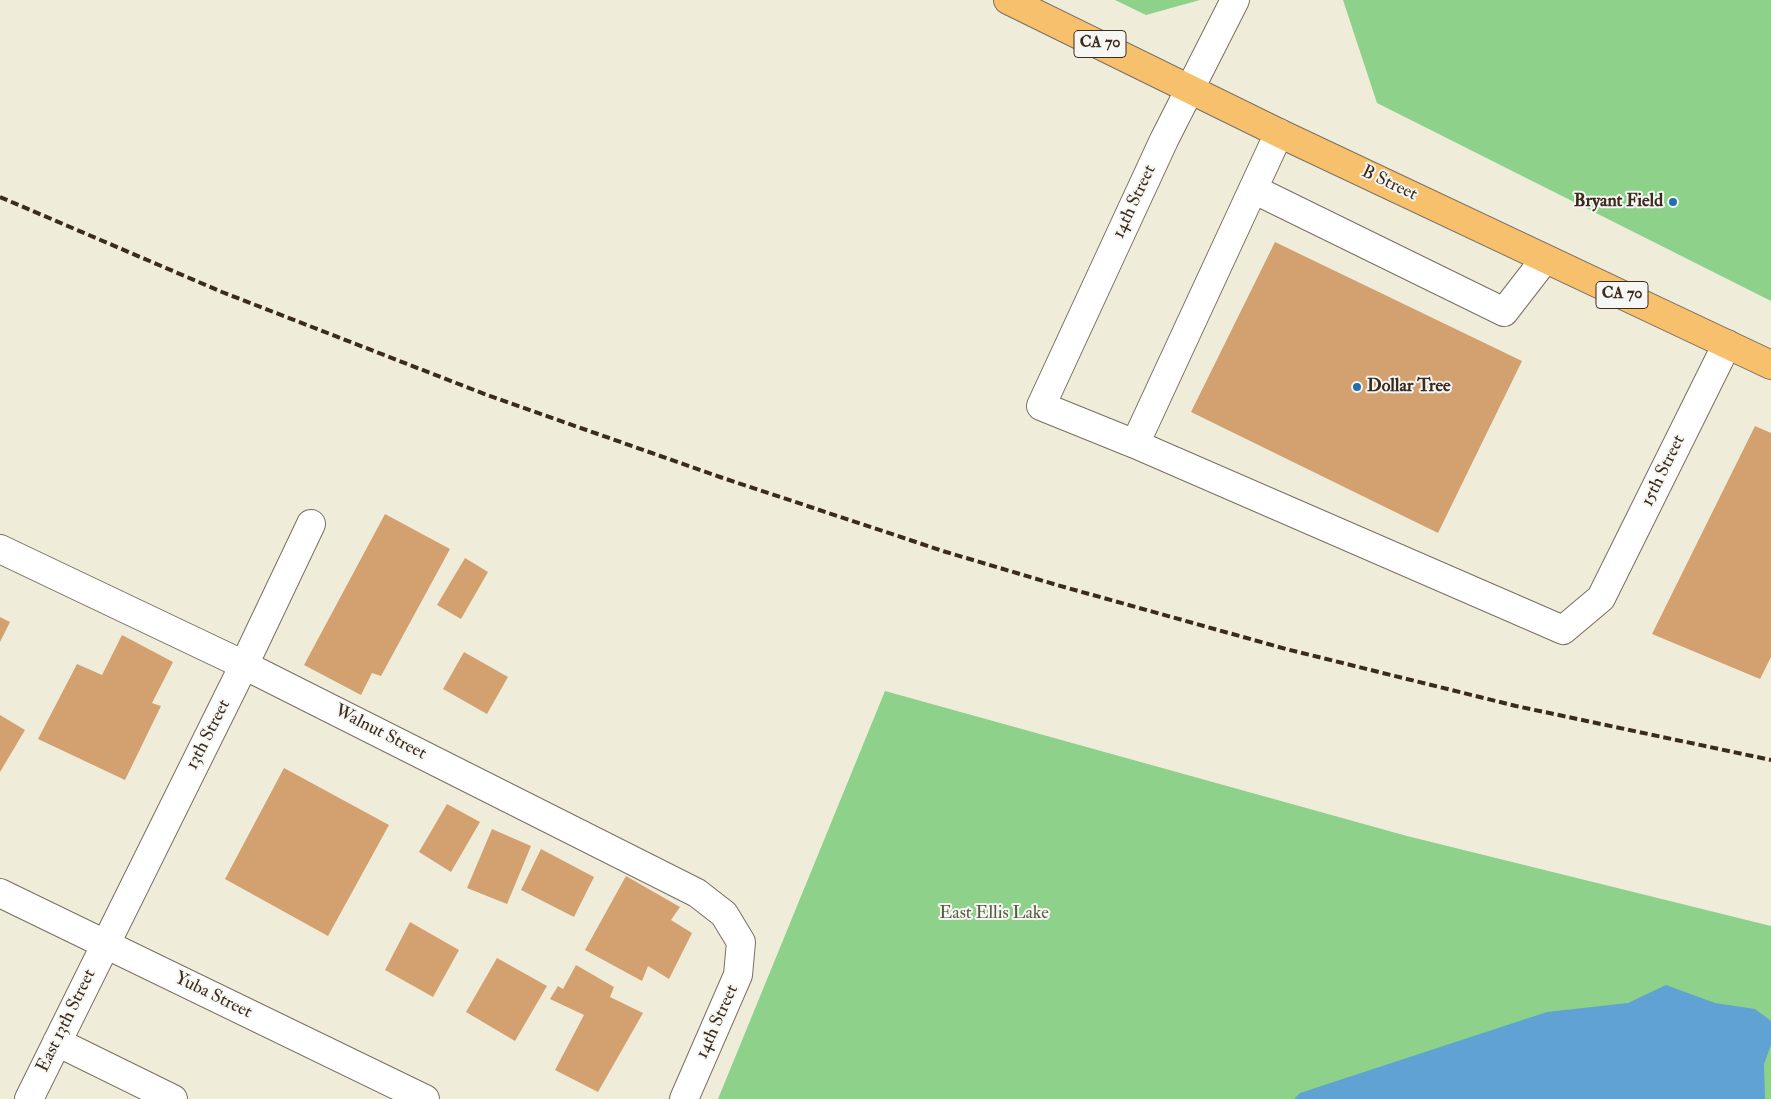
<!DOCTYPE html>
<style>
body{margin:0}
canvas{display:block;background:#f0ecda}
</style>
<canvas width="1771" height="1099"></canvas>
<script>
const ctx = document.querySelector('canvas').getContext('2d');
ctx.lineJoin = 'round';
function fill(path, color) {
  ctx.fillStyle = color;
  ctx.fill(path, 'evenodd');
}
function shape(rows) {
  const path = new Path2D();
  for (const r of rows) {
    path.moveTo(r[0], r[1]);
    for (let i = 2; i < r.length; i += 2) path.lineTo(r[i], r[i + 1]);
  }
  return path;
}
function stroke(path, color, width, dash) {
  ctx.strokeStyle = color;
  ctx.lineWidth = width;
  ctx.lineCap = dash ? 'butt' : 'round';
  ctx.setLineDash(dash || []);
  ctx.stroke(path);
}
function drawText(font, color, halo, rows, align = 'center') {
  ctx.font = font + ' "IM FELL Double Pica",serif';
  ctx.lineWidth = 4;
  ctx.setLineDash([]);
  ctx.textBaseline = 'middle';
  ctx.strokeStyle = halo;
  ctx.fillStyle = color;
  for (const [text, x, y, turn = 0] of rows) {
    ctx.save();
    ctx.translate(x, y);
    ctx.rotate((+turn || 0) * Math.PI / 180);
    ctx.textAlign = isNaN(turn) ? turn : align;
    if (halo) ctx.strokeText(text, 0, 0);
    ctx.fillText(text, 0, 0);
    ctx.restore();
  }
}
fill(shape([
 [1115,0,1200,0,1146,15],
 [1343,0,1771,0,1771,301,1377,103],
 [885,691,1407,836,1771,926,1771,1099,718,1099]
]), '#8dd18b');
fill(shape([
 [1666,985,1715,1003,1755,1009,1771,1021,1771,1045,1764,1064,1765,1099,1294,1099,1300,1093,1547,1012,1628,1003]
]), '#5fa2d3');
fill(shape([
 [1275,242,1522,361,1438,533,1191,412],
 [1755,426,1771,433,1771,657,1760,679,1652,634],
 [385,514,450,549,381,676,372,673,361,695,304,665],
 [465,558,488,572,461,619,437,605],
 [0,617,10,622,0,642],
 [122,635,173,662,152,703,161,706,125,780,38,739,77,664,102,675],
 [464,652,508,677,487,714,443,689],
 [0,715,25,730,0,772],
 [284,768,389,825,328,936,225,879],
 [447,804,480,822,451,872,419,852],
 [492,829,531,846,507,904,467,888],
 [541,849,594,877,574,917,521,890],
 [626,876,680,907,671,920,692,933,669,979,648,966,642,981,585,950],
 [410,922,459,950,433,997,385,970],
 [497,958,547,986,515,1041,466,1012],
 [576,965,614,987,610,997,643,1013,598,1092,555,1070,584,1015,550,999,558,986,563,989]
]), '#d3a170');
const minor = shape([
 [1279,133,1135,444,1563,630,1601,598,1727,344],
 [1253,189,1504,312,1545,259],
 [1135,444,1041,406,1164,140,1235,0],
 [0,549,244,665,697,893,724,914,741,942,738,975,684,1099],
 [0,893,425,1099],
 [57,1042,173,1099],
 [29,1099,244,665,311,524]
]);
const highway = shape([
 [1008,0,1279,133,1771,365]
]);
stroke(minor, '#7a6e60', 30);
stroke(highway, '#7a6e60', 30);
stroke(minor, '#fff', 28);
stroke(highway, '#f7c06c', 28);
stroke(shape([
 [0,197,222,292,487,395,720,477,946,552,1057,585,1286,649,1516,706,1771,760]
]), '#3b2a1e', 4, [8, 4]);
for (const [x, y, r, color] of [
 [1673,202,5,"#1f6fb2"],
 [1357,387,5,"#1f6fb2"]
]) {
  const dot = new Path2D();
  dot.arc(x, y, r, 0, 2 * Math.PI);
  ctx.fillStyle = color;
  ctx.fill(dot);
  stroke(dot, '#f6f6f2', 2);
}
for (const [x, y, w] of [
 [1100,44,52],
 [1622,295,52]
]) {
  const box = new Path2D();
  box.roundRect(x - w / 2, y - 13.5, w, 27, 4);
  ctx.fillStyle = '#f6f6f2';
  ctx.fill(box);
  stroke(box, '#3b2a1e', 1);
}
drawText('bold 16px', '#3b2a1e', null, [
 ["CA 70",1100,44],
 ["CA 70",1622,295]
]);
drawText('18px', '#3b2a1e', '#f6f6f2', [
 ["B Street",1389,184,25],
 ["14th Street",1135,202,-65],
 ["15th Street",1664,471,-64],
 ["Walnut Street",380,733,27],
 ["13th Street",209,735,-63],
 ["Yuba Street",213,996,26],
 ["East 13th Street",67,1021,-64],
 ["14th Street",718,1022,-66]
]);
drawText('bold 18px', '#3b2a1e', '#f6f6f2', [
 ["Bryant Field",1663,202],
 ["Dollar Tree",1367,387,"left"]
], 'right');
drawText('18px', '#545c3f', '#f6f6f2', [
 ["East Ellis Lake",994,914]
]);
</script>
